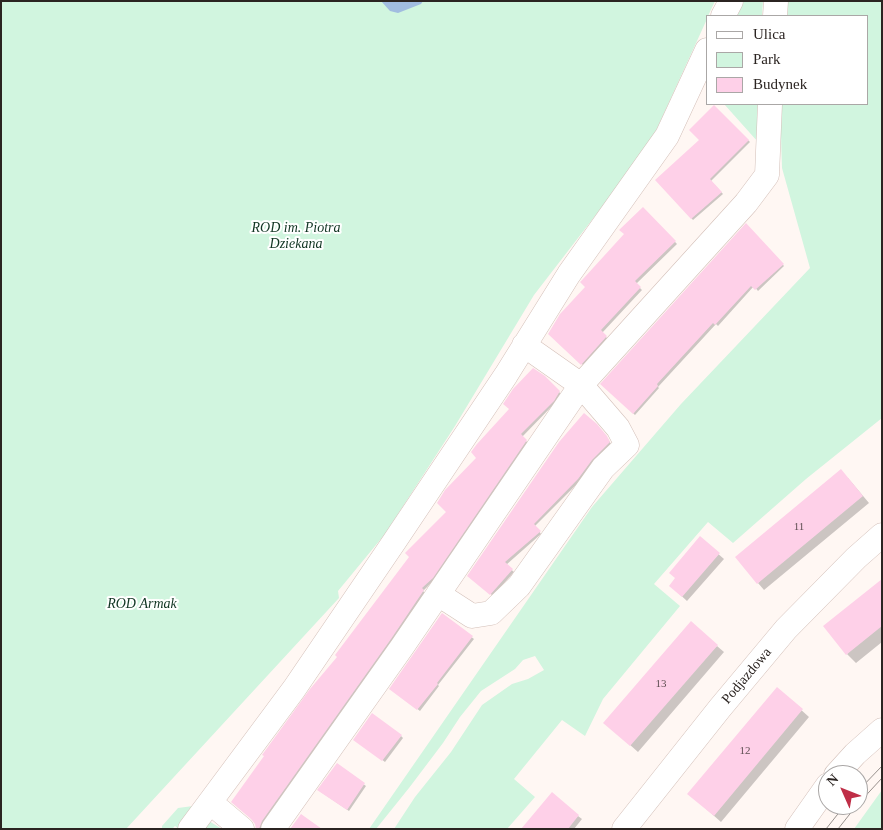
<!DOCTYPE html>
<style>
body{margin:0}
#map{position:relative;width:883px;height:830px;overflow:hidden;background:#fff7f3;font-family:Georgia,serif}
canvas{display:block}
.frame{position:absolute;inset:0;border:2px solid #2b2421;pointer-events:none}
.legend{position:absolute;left:706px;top:15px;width:162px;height:90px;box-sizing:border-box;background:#fff;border:1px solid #aaa7a6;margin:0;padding:6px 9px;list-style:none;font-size:15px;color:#2b2421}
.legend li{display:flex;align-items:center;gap:10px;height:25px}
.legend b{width:25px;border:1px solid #aaa7a6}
.north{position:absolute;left:818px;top:765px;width:50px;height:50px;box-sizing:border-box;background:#fff;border:1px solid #aaa7a6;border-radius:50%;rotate:314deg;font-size:14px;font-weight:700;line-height:20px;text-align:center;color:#2b2421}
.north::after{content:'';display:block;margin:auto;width:18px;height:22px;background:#bf2e47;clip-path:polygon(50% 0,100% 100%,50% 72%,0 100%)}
</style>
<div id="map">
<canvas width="883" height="830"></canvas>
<div class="frame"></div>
<ul class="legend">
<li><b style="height:6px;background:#fff"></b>Ulica</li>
<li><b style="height:14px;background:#d1f5df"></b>Park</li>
<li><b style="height:14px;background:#fed0e8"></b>Budynek</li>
</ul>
<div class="north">N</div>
</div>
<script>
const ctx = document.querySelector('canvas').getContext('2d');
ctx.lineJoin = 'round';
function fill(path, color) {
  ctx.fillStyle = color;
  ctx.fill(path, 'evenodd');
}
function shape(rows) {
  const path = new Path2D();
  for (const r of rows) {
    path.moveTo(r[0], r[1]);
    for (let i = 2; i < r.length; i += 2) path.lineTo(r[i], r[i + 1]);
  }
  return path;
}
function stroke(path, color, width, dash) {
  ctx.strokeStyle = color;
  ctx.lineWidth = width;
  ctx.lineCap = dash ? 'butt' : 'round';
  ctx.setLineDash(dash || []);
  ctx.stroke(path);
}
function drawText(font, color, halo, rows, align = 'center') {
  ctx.font = font + ' Georgia,serif';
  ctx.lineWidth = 4;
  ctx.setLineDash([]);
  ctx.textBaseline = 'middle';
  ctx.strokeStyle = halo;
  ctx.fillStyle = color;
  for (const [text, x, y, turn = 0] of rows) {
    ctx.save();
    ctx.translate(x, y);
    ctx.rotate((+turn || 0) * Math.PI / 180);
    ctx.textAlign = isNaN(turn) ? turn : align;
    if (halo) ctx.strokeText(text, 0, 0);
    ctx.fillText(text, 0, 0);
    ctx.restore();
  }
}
fill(shape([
 [1,1,715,1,708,16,707,16,707,19,649,146,534,295,455,426,385,534,338,591,339,598,126,829,1,829],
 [744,1,763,1,762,16,737,16],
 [781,1,882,1,882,418,806,479,733,543,708,522,654,584,680,606,603,699,585,736,562,720,514,779,535,797,507,829,394,829,415,797,451,752,482,705,512,684,528,679,544,670,535,656,523,660,515,669,481,691,460,717,443,743,409,788,376,829,369,829,592,507,681,404,810,268,782,168,780,104,867,104,867,16,780,16],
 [724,104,759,104,757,120,759,135,758,142],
 [882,790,882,829,854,829],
 [193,806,204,818,222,829,179,829,175,826,172,829,162,829,162,826,178,808]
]), '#d1f5df');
fill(shape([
 [381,1,423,1,421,4,398,13,390,11]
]), '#a1bce0');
fill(shape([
 [714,106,750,142,711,181,723,194,693,220,657,180,701,140],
 [643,209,677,244,636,284,642,290,602,333,608,339,583,365,550,334,587,287],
 [746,225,784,266,758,291,754,286,718,326,716,324,658,387,659,388,635,415,602,384],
 [544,377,561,394,555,403,522,437,528,443,434,580,423,591,425,593,262,829,257,829,338,657,448,512,478,458],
 [608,439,611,444,594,462,580,481,535,526,541,534,506,565,514,572,493,596,469,575],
 [848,478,869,503,764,590,758,583],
 [700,538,724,559,687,601,675,590],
 [882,581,882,642,856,663,847,654],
 [442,615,474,639,438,685,439,686,420,711,393,690],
 [717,646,724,652,638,752,612,729],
 [778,689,809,717,721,822,696,800],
 [401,736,403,738,385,762,357,741],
 [337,765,366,786,349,811,321,792],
 [578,816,582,819,574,829,522,829]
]), '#0003');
fill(shape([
 [714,105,749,140,710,179,722,192,691,219,655,180,699,140,689,130],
 [643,207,676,241,635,281,641,287,601,330,607,336,581,365,548,334,560,314,585,287,580,282,583,279,624,234,619,230],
 [746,223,784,264,755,290,751,286,715,325,713,323,657,384,658,386,633,414,600,384],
 [533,368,545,376,560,391,554,401,521,434,527,440,433,578,422,588,424,590,391,639,262,821,259,829,256,829,255,824,251,819,231,802,264,756,262,755,310,689,337,657,335,655,409,557,405,553,446,512,437,503,445,490,476,458,471,452,477,444,509,409,503,404,513,389],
 [584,413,597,424,607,436,610,442,592,460,578,479,534,524,541,531,505,562,513,569,490,595,467,576,559,442],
 [841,469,863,496,757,584,735,557],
 [700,536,720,553,682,597,669,586,675,578,669,573],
 [882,579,882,626,846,655,823,626],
 [442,613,473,636,437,683,438,684,417,710,389,689],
 [691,621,718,645,630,746,603,723],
 [777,687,803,709,714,816,687,794],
 [372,713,402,735,382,761,353,740],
 [337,763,365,783,347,810,317,790],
 [552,792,579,815,568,829,521,829],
 [301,814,322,829,290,829]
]), '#fed0e8');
const minor = shape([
 [723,16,731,1],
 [775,16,776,1],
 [438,594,472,616,491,613,519,586,603,468,627,445,618,428,581,385,524,345],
 [836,775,855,754,882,730],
 [210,802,242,829],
 [190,829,294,689,394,542,506,375,569,274,667,136,707,50],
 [273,829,402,647,581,385,746,203,767,175,770,104],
 [624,829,720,708,786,629,856,558,882,535],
 [797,829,828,785]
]);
stroke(minor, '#d3bfb8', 25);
stroke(minor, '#fff', 24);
stroke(shape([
 [858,791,882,766],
 [858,804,882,778],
 [826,829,845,805],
 [838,829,857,805]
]), '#97908c', 1);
drawText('11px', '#604f53', null, [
 ["11",799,527],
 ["13",661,684],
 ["12",745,751]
]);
drawText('italic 14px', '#113523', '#fff', [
 ["ROD im. Piotra",296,228],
 ["Dziekana",296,244],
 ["ROD Armak",142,604]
]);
drawText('14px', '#2b2421', '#fff', [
 ["Podjazdowa",747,676,-50]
]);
</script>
